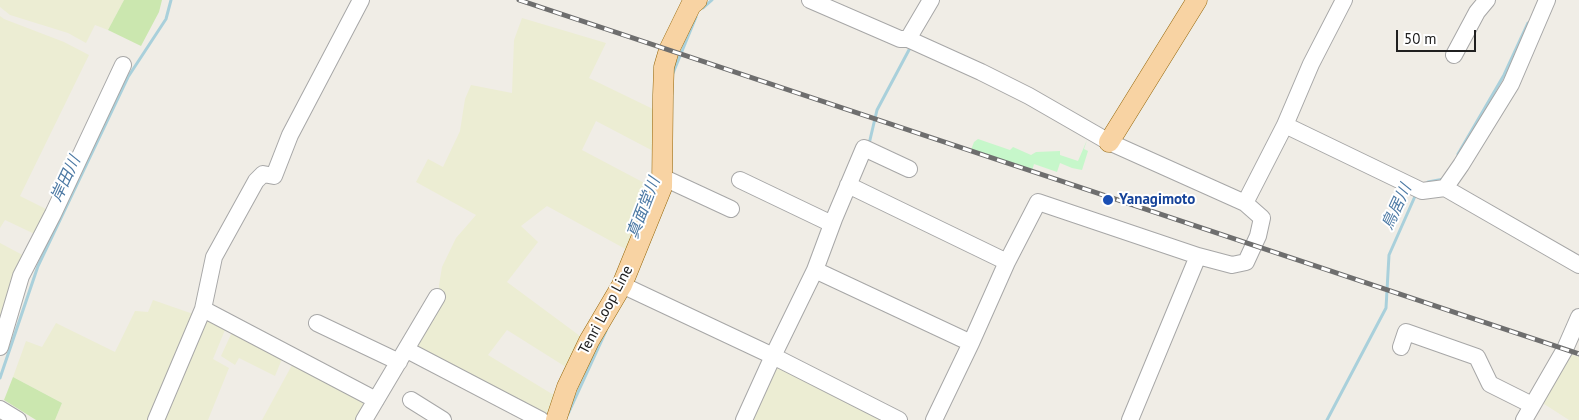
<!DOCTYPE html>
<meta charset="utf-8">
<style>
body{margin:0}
#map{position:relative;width:1579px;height:420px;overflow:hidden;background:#f0ede6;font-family:"PT Sans",sans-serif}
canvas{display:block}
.scale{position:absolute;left:1396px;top:30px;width:80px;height:22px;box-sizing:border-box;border:2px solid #202020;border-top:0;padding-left:6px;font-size:15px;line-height:18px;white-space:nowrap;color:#202020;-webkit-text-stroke:4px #fff;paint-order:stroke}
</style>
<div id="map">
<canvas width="1579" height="420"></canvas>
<div class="scale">50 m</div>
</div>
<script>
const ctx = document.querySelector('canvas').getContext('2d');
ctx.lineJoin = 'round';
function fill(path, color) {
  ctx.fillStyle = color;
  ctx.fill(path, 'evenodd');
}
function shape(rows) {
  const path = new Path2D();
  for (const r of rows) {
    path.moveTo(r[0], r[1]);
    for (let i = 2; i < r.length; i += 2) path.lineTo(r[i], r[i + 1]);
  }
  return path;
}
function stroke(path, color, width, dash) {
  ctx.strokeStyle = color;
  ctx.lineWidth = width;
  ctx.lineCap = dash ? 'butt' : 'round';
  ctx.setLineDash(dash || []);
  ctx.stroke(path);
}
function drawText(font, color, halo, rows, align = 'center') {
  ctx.font = font + ' "PT Sans","Noto Sans JP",sans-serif';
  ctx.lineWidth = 4;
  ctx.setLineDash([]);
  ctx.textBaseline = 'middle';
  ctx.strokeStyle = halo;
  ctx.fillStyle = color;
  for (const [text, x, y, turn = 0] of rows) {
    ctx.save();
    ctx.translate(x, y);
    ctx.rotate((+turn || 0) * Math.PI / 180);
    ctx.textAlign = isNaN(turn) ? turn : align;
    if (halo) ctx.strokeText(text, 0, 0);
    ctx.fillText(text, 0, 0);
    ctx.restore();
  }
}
fill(shape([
 [0,0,124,0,108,30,95,25,86,43,68,33,10,15,0,7],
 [0,16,4,19,64,42,89,55,20,196,52,212,41,237,5,220,0,228],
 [522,18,606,43,589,78,655,110,655,152,596,121,582,150,652,187,629,251,547,206,521,226,538,242,507,282,584,339,569,369,507,330,488,355,557,397,546,420,414,350,439,303,439,285,442,267,456,238,476,215,416,182,428,159,443,167,460,131,465,99,471,85,512,93,514,40],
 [0,243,30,259,0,337],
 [153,300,196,315,153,420,55,420,62,403,13,377,26,341,42,347,56,323,115,352,135,311,148,312],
 [206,314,227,325,213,359,229,368,208,420,163,420],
 [233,330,282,359,275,376,239,358,235,365,221,356],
 [1570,354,1579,357,1579,420,1569,420,1541,402],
 [292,365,368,403,359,420,262,420],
 [778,365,894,420,751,420]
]), '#ecedd3');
fill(shape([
 [124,0,162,0,159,12,141,46,108,30],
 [13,377,62,403,55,420,36,420,4,400]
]), '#cbe7af');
fill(shape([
 [978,139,1010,150,1013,147,1031,155,1036,152,1060,151,1060,155,1078,161,1087,140,1084,149,1088,151,1082,170,1072,168,1060,163,1057,172,1034,164,1032,171,971,150,974,142]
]), '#c6f7ca');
stroke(shape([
 [703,8,712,0],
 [673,73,696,17],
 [869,144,877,110,910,48],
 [1458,154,1504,75,1528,23],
 [1428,182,1444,179],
 [0,378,38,266,128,77,166,19,171,0],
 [568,414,606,331],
 [1327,420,1386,308,1389,255,1416,194]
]), '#a9d0db', 3);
const minor = shape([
 [810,0,900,39,908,39,981,72,1029,96,1109,142,1245,203,1262,218,1258,236,1246,262,1232,265,1198,256,1130,420],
 [908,39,931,0],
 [1454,55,1477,12,1487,0],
 [1285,125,1422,191,1445,188,1579,265],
 [662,177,731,209],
 [740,180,832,224],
 [848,185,1007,262],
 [1445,188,1461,165,1511,84,1547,0],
 [1245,203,1285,125,1311,64,1344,0],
 [815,270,971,343],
 [622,285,773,356,899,420],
 [203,309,376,400],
 [317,323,399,362],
 [0,347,21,276,53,214,123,65],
 [1401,347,1406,332,1477,357,1490,384,1532,405],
 [407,350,541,420],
 [411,400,443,420],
 [0,409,18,420],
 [156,420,203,309,214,257,256,181,263,174,274,176,290,135,361,0],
 [364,420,437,297],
 [744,420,773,356,815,270,834,219,864,148,909,169],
 [934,420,971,343,1007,262,1038,202,1198,256],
 [1524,420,1565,349,1579,317]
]);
const major = shape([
 [1109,142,1197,0],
 [556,420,567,387,589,341,622,285,662,187,663,95,664,67,669,50,691,5,697,0]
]);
stroke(minor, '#a7a7a7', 18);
stroke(major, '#946507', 21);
stroke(minor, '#fff', 16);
stroke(major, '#f8d3a3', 20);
const rail = shape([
 [519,0,1579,354]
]);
stroke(rail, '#6e6e6e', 5);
stroke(rail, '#fff', 3, [9]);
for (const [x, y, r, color] of [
 [1108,200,6,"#1a4fb4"]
]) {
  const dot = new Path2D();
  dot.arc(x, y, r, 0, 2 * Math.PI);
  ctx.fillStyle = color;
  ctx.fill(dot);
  stroke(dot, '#fff', 2);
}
drawText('bold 15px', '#164399', '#fff', [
 ["Yanagimoto",1119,200]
], 'left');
drawText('15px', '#202020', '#fff', [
 ["Tenri Loop Line",606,310,-62]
]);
drawText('italic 16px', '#4c79a4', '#fff', [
 ["岸田川",66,179,-65],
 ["鳥居川",1397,207,-65],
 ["真面堂川",644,208,-69]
]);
</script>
